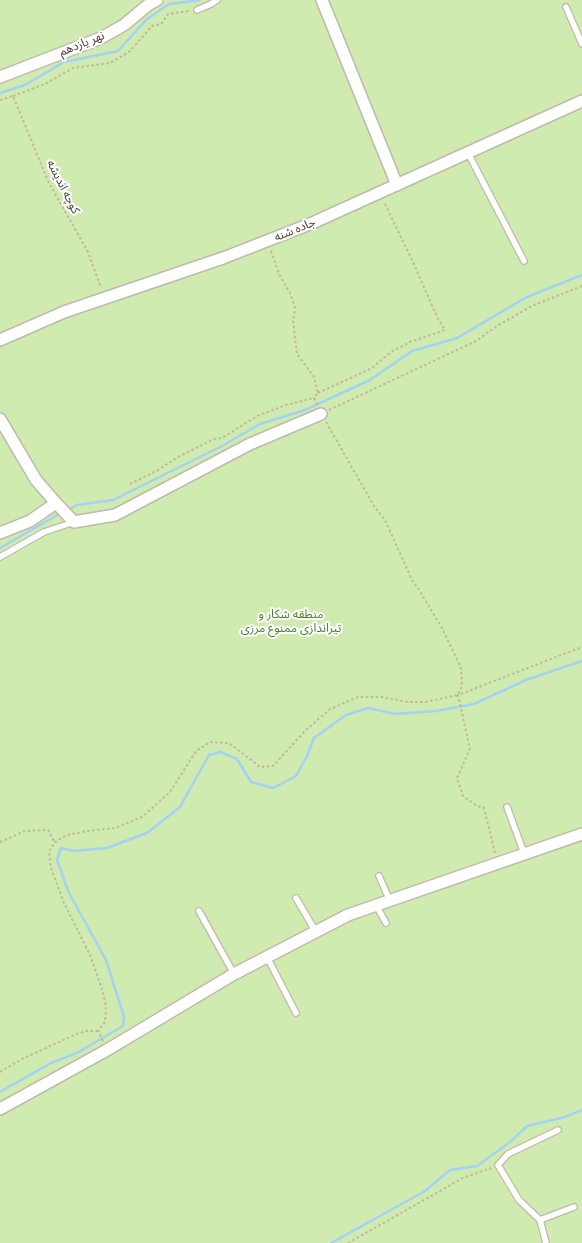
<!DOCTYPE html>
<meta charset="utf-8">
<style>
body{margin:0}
canvas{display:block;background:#f5f2e9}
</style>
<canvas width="582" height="1243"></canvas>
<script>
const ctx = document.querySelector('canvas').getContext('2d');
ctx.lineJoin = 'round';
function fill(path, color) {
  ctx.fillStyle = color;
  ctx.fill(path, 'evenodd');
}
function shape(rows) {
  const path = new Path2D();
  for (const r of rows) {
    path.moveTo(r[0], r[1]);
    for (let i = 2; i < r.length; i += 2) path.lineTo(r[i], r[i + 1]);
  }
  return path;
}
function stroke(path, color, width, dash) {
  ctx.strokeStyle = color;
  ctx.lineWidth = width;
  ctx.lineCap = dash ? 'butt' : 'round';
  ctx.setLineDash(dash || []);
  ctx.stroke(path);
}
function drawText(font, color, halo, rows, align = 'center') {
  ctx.font = font + ' "Fira Sans Condensed","Noto Sans Arabic",sans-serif';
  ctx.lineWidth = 4;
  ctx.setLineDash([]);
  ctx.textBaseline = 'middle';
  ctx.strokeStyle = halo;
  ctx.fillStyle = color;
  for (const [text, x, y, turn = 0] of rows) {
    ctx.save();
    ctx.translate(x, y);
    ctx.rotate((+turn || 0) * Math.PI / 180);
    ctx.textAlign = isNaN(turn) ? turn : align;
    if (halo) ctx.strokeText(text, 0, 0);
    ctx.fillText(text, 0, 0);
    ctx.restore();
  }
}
fill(shape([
 [0,0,582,0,582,1243,0,1243]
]), '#d0ebb0');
stroke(shape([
 [0,93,25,85,64,62,118,51,146,20,169,4,200,0],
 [68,510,77,505,113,500,222,446,260,424,305,410,370,380,412,351,457,338,527,297,582,275],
 [0,548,61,513],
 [0,1092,51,1063,77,1053,123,1026,124,1017,106,960,68,891,57,860,61,848,74,851,107,848,147,833,180,807,209,755,220,752,237,759,251,782,273,788,296,776,307,756,314,738,346,715,368,708,395,714,436,711,474,704,526,680,582,661],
 [331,1243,425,1191,450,1170,477,1166,510,1142,527,1126,565,1117,582,1110]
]), '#a3d2f4', 2.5);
const service = shape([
 [566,7,582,44],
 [197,10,211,4,217,0],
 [468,153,524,261],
 [0,557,44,532,74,522],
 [507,807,524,853],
 [379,876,390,901],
 [296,898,316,932],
 [376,905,386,923],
 [199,911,234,974],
 [267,957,296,1013],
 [540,1220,574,1207],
 [546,1243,540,1220,519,1200,498,1165,508,1154,558,1130]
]);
const minor = shape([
 [322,0,397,185],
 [0,77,101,38,124,25,148,5,157,0],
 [0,340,64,312,223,258,310,224,582,101],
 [0,419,36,480,56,503],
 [0,533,30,521,56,503,74,522,115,515,250,444,321,414],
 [0,1109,107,1050,234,974,348,915,582,834]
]);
stroke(service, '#c1baab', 8);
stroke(minor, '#c1baab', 14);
stroke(shape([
 [13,96,45,84,73,68,110,63,129,52,152,26,161,24,168,14,189,11],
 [0,100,13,96,48,181,88,252,101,288],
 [271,251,279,274,290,293,295,308,293,321,297,354,314,377,318,393,314,398,317,404],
 [318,393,372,368,391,352,410,342,445,330,437,317,413,262,384,202],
 [329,410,476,341,497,326,532,306,582,286],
 [130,484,158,470,178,457,214,439,222,438,257,416,286,405,314,398],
 [0,842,25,831,48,830,54,841],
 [495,853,484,808,477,806,463,796,457,778,470,749,458,695,582,647],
 [103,1041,98,1031,105,1022,106,1006,102,989,90,955,64,903,51,868,49,851,55,842,67,835,87,831,115,828,142,817,170,792,196,751,210,742,229,743,260,767,273,766,306,730,330,709,358,697,382,697,408,702,425,702,458,695,462,686,461,668,442,628,418,588,412,580,385,520,374,506,326,422],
 [0,1072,22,1059,72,1036,85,1031,98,1031],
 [348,1243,463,1178,491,1168]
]), '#c4b69b', 2, [2.5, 2.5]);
stroke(service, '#fff', 5.5);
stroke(minor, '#fff', 11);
drawText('12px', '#494237', '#fff', [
 ["نهر یازدهم",82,44,-22],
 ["کوچه اندیشه",63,187,63],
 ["جاده شنه",295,230,-22]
]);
drawText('12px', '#467f26', '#fff', [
 ["منطقه شکار و",291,615],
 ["تیراندازی ممنوع مرزی",291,629]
]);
</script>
